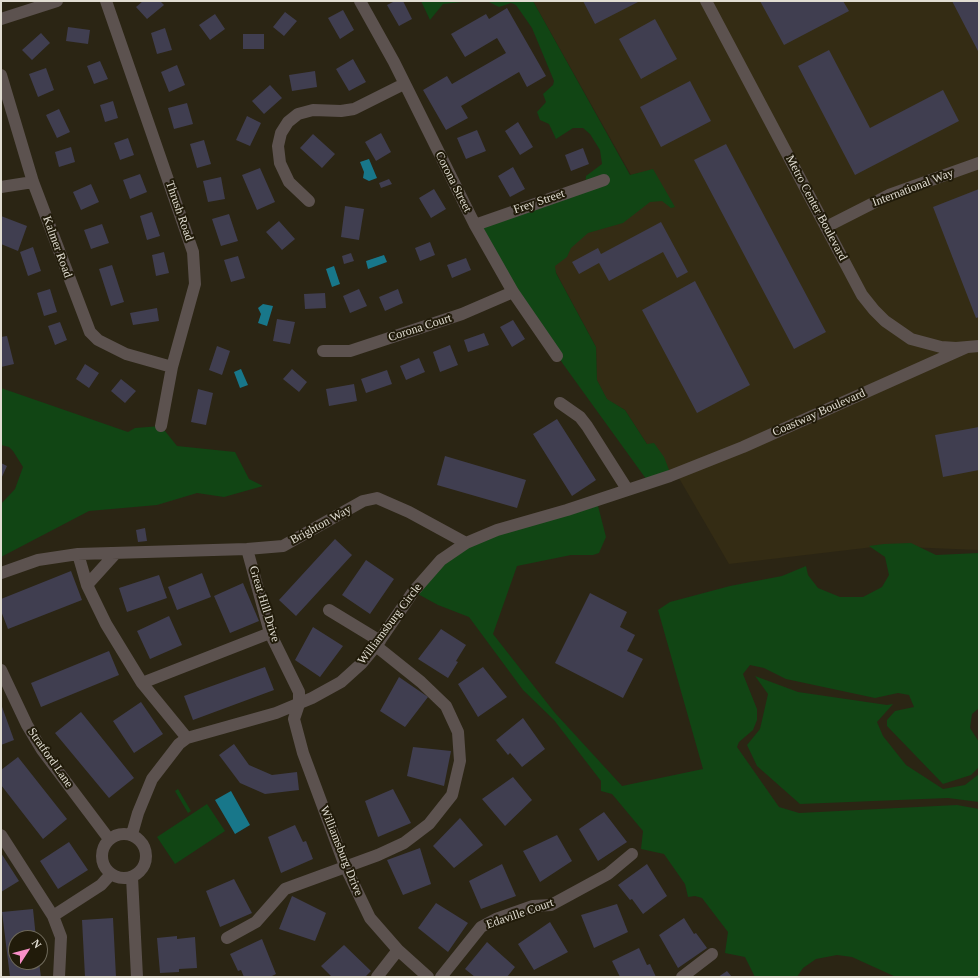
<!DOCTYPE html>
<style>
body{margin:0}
#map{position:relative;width:980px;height:978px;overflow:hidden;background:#2b2514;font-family:Georgia,serif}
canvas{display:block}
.frame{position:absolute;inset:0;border:2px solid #e1ddd2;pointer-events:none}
.north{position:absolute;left:8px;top:930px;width:40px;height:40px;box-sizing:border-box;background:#211b0a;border:1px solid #6e695a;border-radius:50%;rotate:54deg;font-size:11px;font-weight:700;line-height:16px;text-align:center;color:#e1ddd2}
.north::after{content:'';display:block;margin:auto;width:14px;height:18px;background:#f98fc8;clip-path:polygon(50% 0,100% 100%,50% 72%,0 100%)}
</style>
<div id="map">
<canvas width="980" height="978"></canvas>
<div class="frame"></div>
<div class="north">N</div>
</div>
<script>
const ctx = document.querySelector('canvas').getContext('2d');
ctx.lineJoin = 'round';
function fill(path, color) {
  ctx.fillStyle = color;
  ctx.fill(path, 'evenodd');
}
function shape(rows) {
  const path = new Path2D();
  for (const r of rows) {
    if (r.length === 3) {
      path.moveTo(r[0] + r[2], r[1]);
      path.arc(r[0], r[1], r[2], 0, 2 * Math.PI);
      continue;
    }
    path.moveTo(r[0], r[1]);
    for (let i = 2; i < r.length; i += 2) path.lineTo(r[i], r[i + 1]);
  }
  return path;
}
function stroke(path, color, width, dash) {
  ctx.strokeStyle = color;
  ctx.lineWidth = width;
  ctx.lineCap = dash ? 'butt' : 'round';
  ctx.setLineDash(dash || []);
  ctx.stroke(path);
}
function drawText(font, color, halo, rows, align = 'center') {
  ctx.font = font + ' Georgia,serif';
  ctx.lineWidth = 4;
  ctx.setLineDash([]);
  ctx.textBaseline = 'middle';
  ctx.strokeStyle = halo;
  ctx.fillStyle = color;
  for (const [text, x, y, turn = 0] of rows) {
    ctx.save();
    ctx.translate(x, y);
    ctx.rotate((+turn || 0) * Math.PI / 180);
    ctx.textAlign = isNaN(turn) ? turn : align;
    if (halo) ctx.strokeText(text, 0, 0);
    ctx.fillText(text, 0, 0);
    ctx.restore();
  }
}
fill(shape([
 [533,1,979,1,979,550,882,546,729,564,676,473,671,475,647,444,625,410,607,400,597,380,596,347,594,343,538,239,639,173,631,175]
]), '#342c14');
fill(shape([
 [421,1,472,1,443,4,430,20],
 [487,1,533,1,630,175,653,169,675,207,671,208,662,201,650,202,623,223,588,233,571,248,567,257,555,266,556,273,596,347,597,380,607,399,625,410,647,444,654,443,664,457,671,475,649,483,563,364,477,226,585,185,586,176,602,164,600,150,590,134,583,128,573,128,556,139,549,124,540,120,537,112,546,102,543,94,553,85,554,81,532,28,516,5,511,3,499,7],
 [1,388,128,432,135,428,161,426,177,446,235,452,249,479,263,486,224,497,197,493,157,505,89,511,1,557,1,504,15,489,23,467,13,451,9,447,1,445],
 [597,502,606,537,599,553,593,555,571,555,517,566,493,634,555,713,622,786,703,769,658,610,670,602,730,586,782,576,806,566,808,575,818,588,840,597,863,597,882,587,889,575,885,557,869,546,884,544,911,543,936,555,979,553,979,708,972,714,970,728,979,742,979,767,971,775,943,784,887,726,887,720,895,711,914,707,909,695,898,693,875,698,786,679,764,668,750,665,743,674,757,709,757,720,753,730,739,742,737,747,779,807,799,813,957,805,979,809,979,977,896,977,852,957,837,955,816,959,803,968,797,977,755,977,745,957,725,953,728,932,702,898,695,896,688,897,685,884,664,854,641,849,643,831,612,794,601,791,601,781,554,720,523,690,469,617,438,605,416,593,459,547],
 [755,676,798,692,887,705,893,704,877,722,883,736,906,765,943,789,965,785,979,774,979,802,948,798,800,804,757,766,747,745,760,729,768,694],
 [178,789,191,811,188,813,175,791],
 [207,804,225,831,175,864,157,837]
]), '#114514');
fill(shape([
 [369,159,377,178,369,181,363,178,364,172,360,162],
 [384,255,387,262,368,269,366,261],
 [334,266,340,284,332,287,326,269],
 [263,304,273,306,267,326,258,323,261,314,258,308],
 [241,369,248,385,240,388,234,372],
 [231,791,250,825,235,834,215,800]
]), '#18778a');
fill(shape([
 [143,1,160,1,164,5,147,19,136,7],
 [395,1,403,1,412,19,399,26,387,5],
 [583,1,640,1,595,24],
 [760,1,843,1,849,11,784,45],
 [952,1,979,1,979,53],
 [507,8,546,76,527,87,519,72,461,106,468,118,446,130,423,90,447,76,452,84,506,53,497,38,465,57,451,34,486,14,489,19],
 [343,10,354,30,340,39,328,18],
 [285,12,297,21,284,36,273,27],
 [215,14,225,29,210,40,199,25],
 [655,19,677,59,641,79,619,39],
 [68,27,90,30,88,44,66,41],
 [165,28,172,50,157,54,151,33],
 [41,33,50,43,32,60,22,50],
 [243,34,264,34,264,49,243,49],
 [829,50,870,128,943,90,959,121,855,175,798,66],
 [353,59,366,82,349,91,336,69],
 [100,61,108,79,94,84,87,66],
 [177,65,185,85,169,92,161,72],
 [46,68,54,90,38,97,29,74],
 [315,71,317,87,292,91,289,75],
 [690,81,711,121,661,147,640,107],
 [270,85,282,98,264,114,252,101],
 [113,101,118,118,105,122,100,105],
 [187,103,193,124,174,129,168,108],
 [59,109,70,132,57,138,46,115],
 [247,116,261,123,250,146,236,140],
 [518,122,533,147,520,155,505,131],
 [477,130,486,151,466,159,457,138],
 [381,133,391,152,376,161,365,142],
 [313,134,335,154,322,168,300,148],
 [128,138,134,155,120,160,114,143],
 [204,140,211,164,197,168,190,144],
 [726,144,826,332,794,349,694,160],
 [71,147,75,162,59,167,55,152],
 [583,148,589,164,571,171,565,155],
 [513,167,525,189,510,197,498,176],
 [260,168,275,202,257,210,242,175],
 [140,174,147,192,130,199,123,180],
 [221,177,225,199,208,202,203,181],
 [389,179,392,184,381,188,379,183],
 [91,184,99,202,81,210,73,192],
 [434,189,446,209,431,218,419,198],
 [979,189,979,317,976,318,933,207],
 [345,206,364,209,359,240,341,237],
 [152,212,160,236,147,240,140,216],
 [229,214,238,241,221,246,212,219],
 [1,216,27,226,18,251,1,244],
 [279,221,295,239,282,250,266,232],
 [661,222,688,272,677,278,663,252,609,281,599,263,579,274,572,262,598,248,601,254],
 [102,224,109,243,91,249,84,230],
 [430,242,435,255,420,261,415,248],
 [33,247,41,271,28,276,20,252],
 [164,252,169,273,156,276,152,255],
 [351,253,354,261,344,264,342,256],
 [238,256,245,278,231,282,224,260],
 [466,258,471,270,452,278,447,265],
 [112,265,124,302,111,306,99,269],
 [695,281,750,385,697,413,642,310],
 [50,289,57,312,44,316,37,293],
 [359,289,367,306,350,313,343,296],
 [398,289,403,303,385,311,379,297],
 [325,293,326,308,305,309,304,294],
 [157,308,159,321,133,325,130,313],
 [277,319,295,322,290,344,273,341],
 [513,320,525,339,512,347,500,327],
 [60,322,67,340,55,345,48,326],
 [484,333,489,345,468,352,464,340],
 [7,336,14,364,1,367,1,337],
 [450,345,458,365,440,372,433,352],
 [217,346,230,351,222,375,209,370],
 [419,358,425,372,406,380,400,366],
 [85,364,99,373,89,388,76,379],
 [292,369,307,382,299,392,283,379],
 [387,370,392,384,366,393,361,379],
 [121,379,136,391,125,403,111,391],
 [354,384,357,401,329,406,326,389],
 [198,389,213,393,206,425,191,422],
 [557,419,596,480,572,496,533,434],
 [979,427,979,470,943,477,935,435],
 [445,456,526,480,517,508,437,485],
 [1,463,7,466,1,479],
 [145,528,147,541,138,542,136,530],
 [335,539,352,555,296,616,279,600],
 [366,560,394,579,370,614,342,595],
 [71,571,82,600,8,629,1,611,1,599],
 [202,573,211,597,177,610,168,587],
 [159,575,167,598,127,612,119,588],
 [243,583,259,621,230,633,214,596],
 [590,593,627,612,620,627,635,635,627,651,643,659,623,698,555,663],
 [169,616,182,645,150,659,137,631],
 [313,627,343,646,320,677,295,660],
 [441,629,466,645,456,661,458,662,448,678,418,659],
 [109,651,119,675,41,707,31,683],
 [265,667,274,690,193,720,184,696],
 [483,667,507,697,478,717,458,684],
 [399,677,428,697,405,727,380,711],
 [141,702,163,734,134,753,113,721],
 [1,704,14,740,1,745],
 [81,712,134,778,109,798,55,733],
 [523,718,545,749,522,767,510,753,508,755,496,740],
 [234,744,249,765,272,775,297,772,299,790,265,794,240,783,219,755],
 [413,747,451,751,444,786,407,776],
 [18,757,67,819,43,839,1,785,1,770],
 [513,777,532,800,505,826,482,799],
 [393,789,411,823,378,837,365,801],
 [604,812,627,842,598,861,579,829],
 [460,818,483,845,454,868,433,846],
 [295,825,303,842,306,841,313,859,281,873,268,837],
 [557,835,572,861,540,882,523,851],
 [69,842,88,870,58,889,40,861],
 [420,848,431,884,403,895,387,860],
 [1,853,19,881,1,892],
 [502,864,516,896,481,909,469,881],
 [647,864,667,896,643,914,632,899,630,900,618,885],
 [234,879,252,913,220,927,206,891],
 [292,896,326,913,315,941,279,929],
 [436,903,468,923,448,952,418,928],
 [617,904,628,932,594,948,581,915],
 [33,909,36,938,16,938,16,962,39,962,41,977,10,977,2,912],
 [113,918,116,977,85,977,82,920],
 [684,918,694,934,696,933,707,948,678,968,659,935],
 [550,922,568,952,534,970,518,944],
 [177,936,177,939,195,937,197,968,179,969,179,972,160,973,157,938],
 [262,939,276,974,270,977,244,977,241,970,238,971,230,954],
 [487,942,515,967,507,977,475,977,465,969],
 [344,945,371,971,365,977,332,977,321,966],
 [639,948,647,965,650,964,656,977,620,977,612,961],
 [727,971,732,977,718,977]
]), '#403e50');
stroke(shape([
 [106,1,193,252,195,284,172,367,161,426],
 [360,1,394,62,475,225,513,292,557,356],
 [706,1,862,295,874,310,885,321,911,339,941,347,956,348,979,346],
 [1,19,57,1],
 [1,75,33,182,90,332,98,340,126,354,172,367],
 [1,187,33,182],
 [309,201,289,182,280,163,278,146,281,133,288,122,298,114,313,110,341,111,354,109,404,84],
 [475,225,604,180],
 [826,227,889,195,979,163],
 [323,351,350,351,462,314,513,292],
 [560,403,580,417,587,426,627,489],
 [247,549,270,633,299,692,299,704,294,719,303,753,345,866,370,918,398,950,428,977],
 [78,554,87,585,106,624,142,683,187,738],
 [1,573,38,560,78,554,247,549,283,546,363,501,377,498,409,512,466,543],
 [87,585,116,553],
 [329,610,380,641],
 [1,670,27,725,42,750,109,839],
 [142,683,270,633],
 [124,856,22],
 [132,834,138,813,152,779,179,744,187,738,276,713,312,698,341,682,362,663,376,646,413,592,441,560,466,543,497,530,567,510,670,476,743,447,967,347],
 [1,835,53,916,61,937,59,977],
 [132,877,137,977],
 [53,916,101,885,111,874],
 [227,938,256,922,285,889,378,855,404,843,429,824,452,795,460,761,458,732,446,706,421,682,376,646],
 [377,977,398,950],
 [441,977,481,927,496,919,533,906,551,905,608,874,632,854],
 [682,977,712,954]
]), '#5c524f', 12);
drawText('12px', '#e1ddd2', '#211b0a', [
 ["Corona Street",453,182,63],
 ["International Way",913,188,-21],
 ["Frey Street",539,202,-19],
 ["Metro Center Boulevard",816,208,62],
 ["Thrush Road",179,211,71],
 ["Kalmer Road",57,247,70],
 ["Corona Court",420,328,-18],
 ["Coastway Boulevard",819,413,-24],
 ["Brighton Way",321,525,-29],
 ["Great Hill Drive",264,604,73],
 ["Williamsburg Circle",390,624,-53],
 ["Stratford Lane",50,758,55],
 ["Williamsburg Drive",341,851,68],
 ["Edaville Court",520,914,-19]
]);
</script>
